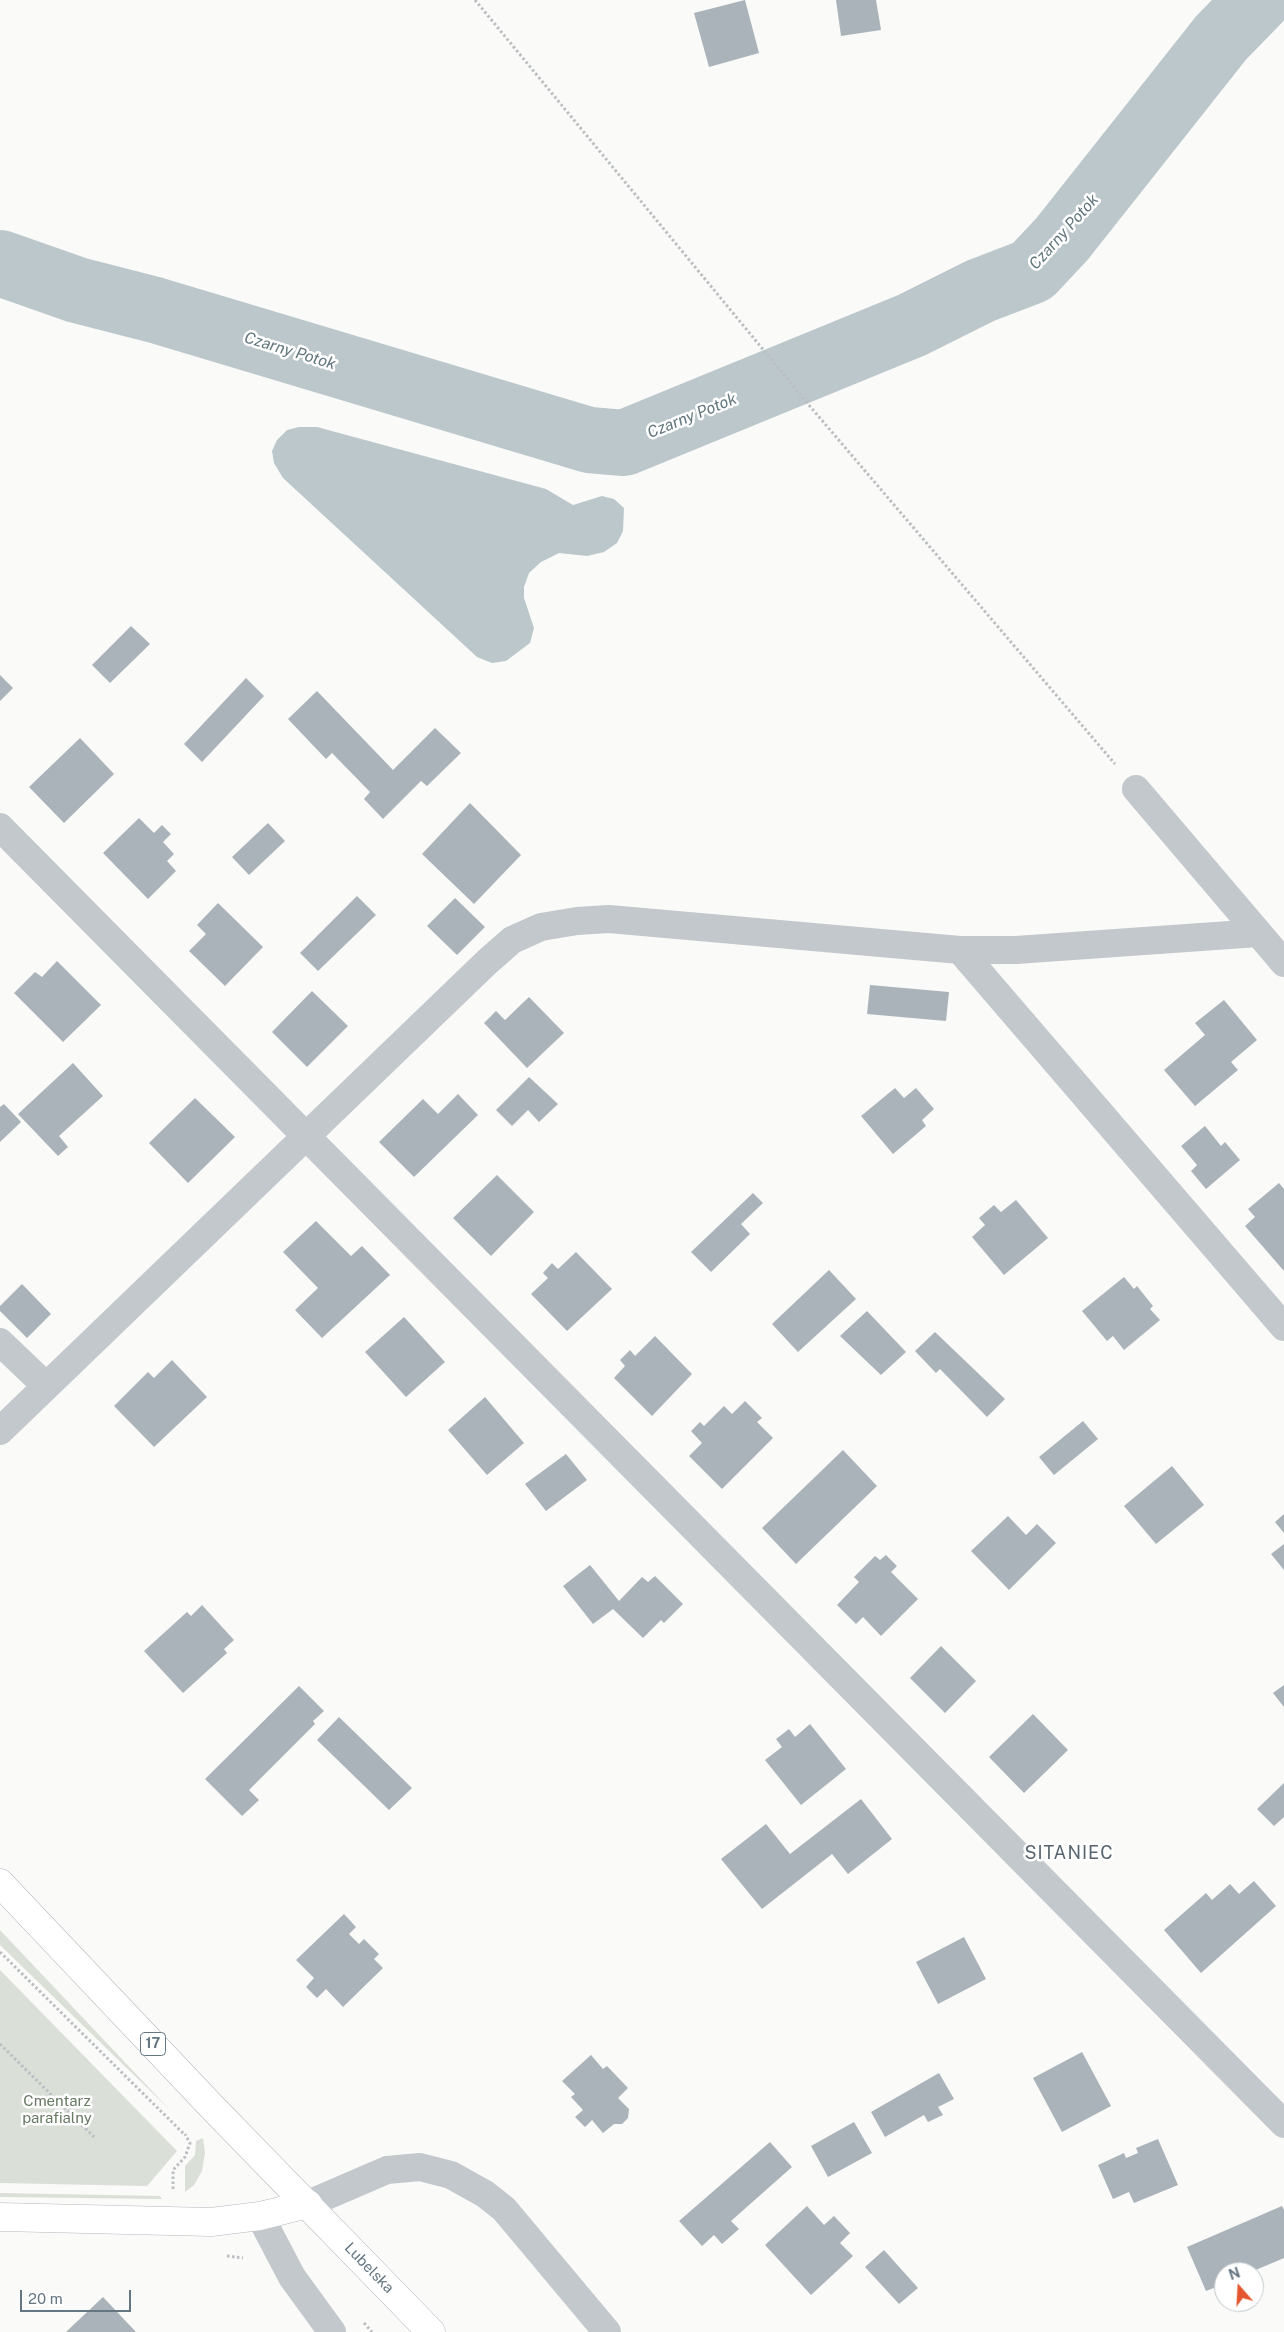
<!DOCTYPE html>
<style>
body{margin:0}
#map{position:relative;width:1284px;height:2332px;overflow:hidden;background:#fafaf8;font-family:"Public Sans",sans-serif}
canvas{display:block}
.north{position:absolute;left:1214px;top:2262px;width:50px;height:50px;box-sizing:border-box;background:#fff;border:1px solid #c1c8cd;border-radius:50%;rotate:341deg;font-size:14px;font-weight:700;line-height:20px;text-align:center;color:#657683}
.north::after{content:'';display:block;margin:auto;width:18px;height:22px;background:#e4572e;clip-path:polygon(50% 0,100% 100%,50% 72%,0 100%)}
.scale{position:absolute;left:20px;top:2290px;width:111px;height:22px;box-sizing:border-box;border:2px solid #657683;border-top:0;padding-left:6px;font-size:15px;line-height:18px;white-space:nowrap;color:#657683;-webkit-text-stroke:4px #fff;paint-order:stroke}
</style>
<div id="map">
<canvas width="1284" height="2332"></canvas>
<div class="north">N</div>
<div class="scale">20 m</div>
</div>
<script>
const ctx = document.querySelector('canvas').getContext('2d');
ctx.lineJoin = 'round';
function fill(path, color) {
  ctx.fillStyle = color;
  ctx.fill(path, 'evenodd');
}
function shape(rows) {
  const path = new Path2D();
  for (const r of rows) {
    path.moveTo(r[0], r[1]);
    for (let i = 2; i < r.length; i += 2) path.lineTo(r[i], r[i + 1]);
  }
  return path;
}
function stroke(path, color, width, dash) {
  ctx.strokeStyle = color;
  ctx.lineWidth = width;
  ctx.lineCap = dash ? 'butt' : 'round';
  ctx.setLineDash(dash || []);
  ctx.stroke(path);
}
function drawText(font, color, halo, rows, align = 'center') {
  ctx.font = font + ' "Public Sans",sans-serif';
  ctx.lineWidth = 5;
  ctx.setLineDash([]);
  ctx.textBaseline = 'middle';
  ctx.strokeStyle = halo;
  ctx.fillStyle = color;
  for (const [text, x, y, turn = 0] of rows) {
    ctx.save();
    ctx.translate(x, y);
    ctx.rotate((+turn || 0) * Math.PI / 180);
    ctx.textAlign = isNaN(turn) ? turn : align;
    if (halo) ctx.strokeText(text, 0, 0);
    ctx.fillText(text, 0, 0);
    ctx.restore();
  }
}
fill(shape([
 [0,1930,170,2110,0,1945],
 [0,1970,177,2151,147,2186,0,2183],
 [203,2138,205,2153,202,2171,194,2185,185,2192,185,2166,195,2155,196,2141],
 [0,2193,160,2196,162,2199,0,2197]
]), '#dadfd7');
fill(shape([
 [299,427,317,427,546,489,573,505,602,496,614,499,624,508,623,531,617,543,604,552,587,556,559,553,541,562,529,573,524,587,524,598,534,628,530,643,506,661,492,663,477,657,283,478,274,463,272,451,277,440,287,430]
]), '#bbc7cb');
stroke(shape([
 [0,263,77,290,155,310,589,440,624,443,912,325,980,291,1032,271,1062,239,1221,38,1258,0]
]), '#bbc7cb', 66);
fill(shape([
 [745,0,759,53,709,67,694,13],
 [836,0,876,0,881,30,841,36],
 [131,626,150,644,110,683,92,665],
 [0,675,13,688,0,701],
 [246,678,264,696,202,762,184,744],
 [317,691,393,770,435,728,461,753,427,786,421,781,383,819,364,799,370,792,332,753,326,759,288,719],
 [80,738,114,774,64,823,29,787],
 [470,803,521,855,474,904,422,854],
 [139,818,154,833,162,825,171,834,163,842,174,854,167,861,176,871,148,899,103,853],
 [268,823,285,841,249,875,232,857],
 [357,896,376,915,318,971,300,953],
 [455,898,485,927,457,955,427,926],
 [218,903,263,947,225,986,189,951,206,934,197,925],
 [57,961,101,1005,63,1042,14,993,35,972,42,977],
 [870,985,949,992,946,1021,867,1014],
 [312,991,348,1026,307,1067,272,1032],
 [529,997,564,1033,527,1068,484,1023,496,1011,505,1020],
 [1224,1000,1257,1040,1231,1062,1238,1070,1195,1106,1164,1070,1205,1035,1195,1023],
 [73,1063,103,1096,59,1136,68,1147,58,1156,18,1114],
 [529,1077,558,1104,539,1122,528,1110,512,1126,496,1110],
 [895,1088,904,1098,916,1088,934,1109,922,1120,926,1126,893,1154,861,1116],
 [458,1094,478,1115,414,1177,379,1142,423,1099,438,1114],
 [195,1098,235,1137,188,1183,149,1143],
 [4,1104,21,1122,0,1142,0,1107],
 [1205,1126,1221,1146,1225,1142,1240,1160,1206,1189,1191,1171,1197,1165,1181,1146],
 [497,1175,534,1212,491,1256,453,1218],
 [1279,1183,1284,1189,1284,1271,1245,1226,1255,1217,1248,1209],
 [753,1193,763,1203,741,1224,750,1234,711,1272,691,1252],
 [1016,1200,1048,1238,1004,1275,972,1237,985,1225,979,1218,994,1205,1001,1212],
 [316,1221,351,1256,362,1246,390,1275,322,1338,295,1310,318,1288,283,1252],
 [576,1252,612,1289,567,1331,531,1294,548,1278,543,1273,552,1263,558,1269],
 [829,1270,856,1299,798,1352,772,1324],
 [1124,1277,1134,1289,1137,1286,1153,1306,1150,1309,1160,1320,1124,1350,1113,1336,1107,1341,1082,1311],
 [22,1284,51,1314,27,1338,0,1311,0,1306],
 [867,1311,906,1352,881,1375,840,1336],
 [404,1317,445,1362,406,1397,365,1352],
 [935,1332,1005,1399,987,1417,940,1369,936,1373,915,1351],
 [655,1336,692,1374,652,1416,614,1378,625,1366,620,1360,630,1350,635,1356],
 [172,1360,207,1397,154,1447,114,1406,148,1372,154,1378],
 [485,1397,524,1443,487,1475,448,1430],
 [745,1401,762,1418,757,1422,773,1438,722,1489,689,1456,702,1443,691,1431,700,1422,704,1426,724,1406,732,1414],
 [1083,1421,1098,1439,1054,1475,1039,1457],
 [843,1450,877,1486,796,1564,762,1528],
 [566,1454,587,1480,546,1511,525,1484],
 [1172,1466,1204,1505,1156,1544,1124,1506],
 [1284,1514,1284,1533,1275,1522],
 [1008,1516,1026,1535,1037,1524,1056,1543,1009,1590,971,1551],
 [1284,1544,1284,1570,1271,1554],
 [886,1555,897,1566,891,1572,918,1599,881,1636,863,1617,856,1624,837,1605,859,1582,854,1577,875,1556,880,1560],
 [590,1565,619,1601,642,1577,648,1582,655,1576,683,1604,664,1623,661,1620,643,1638,613,1609,593,1624,563,1586],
 [202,1605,234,1640,224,1649,227,1653,183,1693,144,1651,187,1612,191,1616],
 [941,1646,976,1681,945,1713,910,1678],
 [1284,1685,1284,1707,1273,1693],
 [299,1686,324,1711,313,1721,315,1724,249,1790,259,1800,242,1816,205,1779],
 [1033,1714,1068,1750,1024,1793,989,1757],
 [339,1717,412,1788,389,1810,317,1740],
 [810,1724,846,1769,801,1805,765,1760,782,1747,776,1739,789,1729,795,1737],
 [1284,1783,1284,1817,1274,1826,1257,1809],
 [861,1799,892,1839,848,1874,832,1854,762,1909,721,1859,766,1824,790,1854],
 [1254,1881,1276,1906,1201,1973,1164,1930,1206,1893,1212,1900,1230,1884,1239,1894],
 [344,1914,356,1927,349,1934,359,1944,364,1939,379,1954,374,1959,383,1968,343,2007,326,1989,317,1998,306,1987,314,1978,296,1960],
 [964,1937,986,1979,938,2004,916,1962],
 [1082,2052,1111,2106,1062,2132,1033,2078],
 [591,2055,603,2069,607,2066,628,2088,618,2098,629,2109,628,2118,622,2124,614,2124,603,2133,592,2120,585,2127,575,2117,583,2110,571,2097,575,2094,562,2081],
 [939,2073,954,2099,938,2107,943,2115,928,2122,924,2115,885,2137,871,2112],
 [854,2122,872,2153,828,2177,811,2146],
 [1158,2139,1178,2185,1134,2203,1129,2192,1113,2199,1098,2165,1124,2153,1126,2158,1138,2153,1136,2148],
 [770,2142,792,2167,731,2221,739,2229,722,2244,714,2235,702,2246,679,2221],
 [807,2206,824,2225,834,2216,850,2233,840,2243,853,2256,811,2295,765,2245],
 [1282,2206,1284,2210,1284,2258,1251,2272,1224,2272,1224,2284,1206,2291,1187,2247],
 [884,2250,918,2288,899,2304,865,2267],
 [103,2297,136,2332,66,2332]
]), '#aab3b9');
const secondary = shape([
 [0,2217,211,2222,260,2216,308,2204]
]);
const trunk = shape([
 [0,1883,213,2108,431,2332]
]);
stroke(secondary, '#b3babf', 29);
stroke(trunk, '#b4b9bd', 29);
stroke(shape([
 [475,0,808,404,1115,764],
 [0,1952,185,2135],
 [0,2044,94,2137],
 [173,2189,173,2170,185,2157,190,2143,185,2134],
 [227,2256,243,2258],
 [364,2323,372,2332]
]), '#bbbfc2', 3, [2.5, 2.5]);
stroke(shape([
 [1136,789,1284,963],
 [0,827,1284,2124],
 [960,950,1284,1327],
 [0,1342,46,1386],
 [0,1431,487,962,512,940,541,927,577,921,609,919,960,950,1016,950,1258,933],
 [308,2204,387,2170,420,2167,451,2175,485,2194,504,2209,607,2332],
 [260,2216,292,2277,332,2332]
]), '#c3c8cc', 28);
stroke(secondary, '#fff', 28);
stroke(trunk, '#fff', 28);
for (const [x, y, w] of [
 [153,2044,25]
]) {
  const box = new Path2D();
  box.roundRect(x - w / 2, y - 11.5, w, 23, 4);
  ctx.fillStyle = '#fff';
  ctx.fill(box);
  stroke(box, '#657683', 1);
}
drawText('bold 14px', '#657683', null, [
 ["17",153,2044]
]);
drawText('15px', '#687a64', '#fff', [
 ["Cmentarz",57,2101],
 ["parafialny",57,2118]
]);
drawText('15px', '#657683', '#fff', [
 ["Lubelska",369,2268,46]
]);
drawText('italic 16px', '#60757c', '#fff', [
 ["Czarny Potok",1064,232,-48],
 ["Czarny Potok",290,351,17],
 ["Czarny Potok",692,416,-22]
]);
ctx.letterSpacing = '1px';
drawText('18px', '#57646e', '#fff', [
 ["SITANIEC",1069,1853]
]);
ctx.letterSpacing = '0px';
</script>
